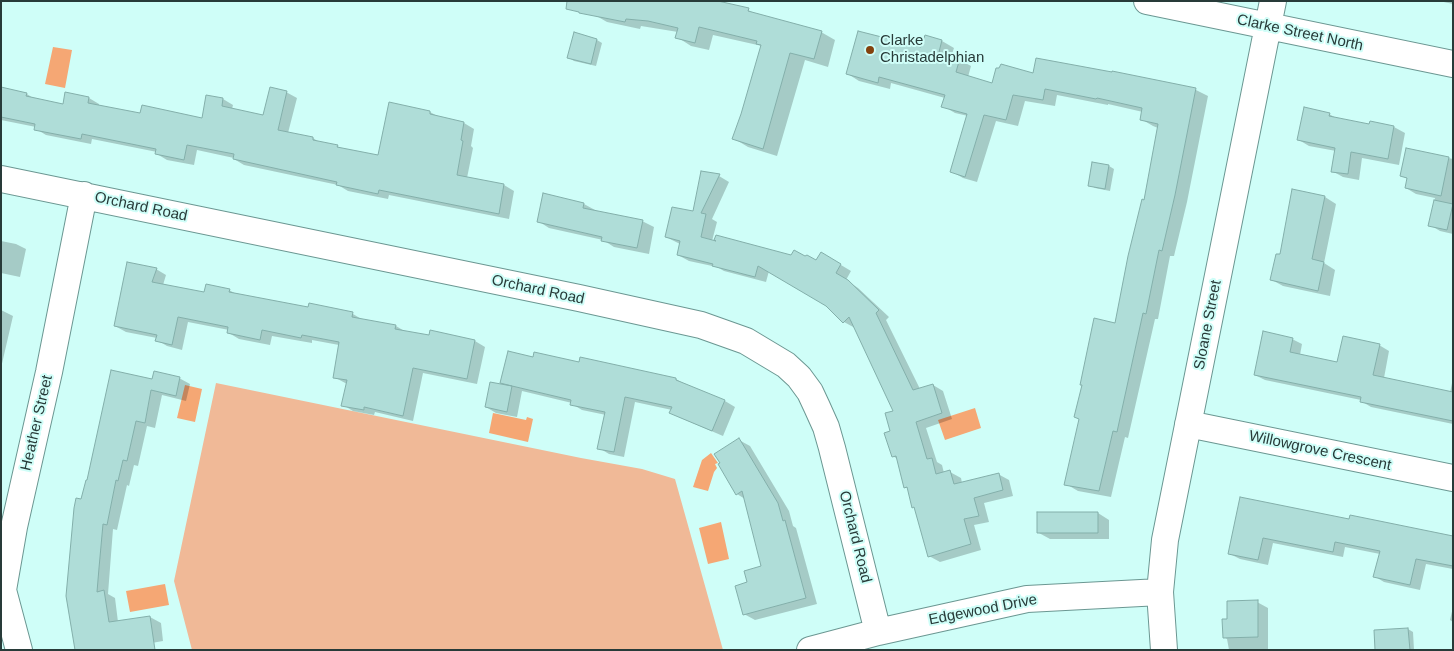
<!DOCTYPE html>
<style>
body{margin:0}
#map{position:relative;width:1454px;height:651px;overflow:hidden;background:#cffef8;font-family:Helvetica,sans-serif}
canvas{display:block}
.frame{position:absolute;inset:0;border:2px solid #283b39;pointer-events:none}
</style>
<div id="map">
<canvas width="1454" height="651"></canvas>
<div class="frame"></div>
</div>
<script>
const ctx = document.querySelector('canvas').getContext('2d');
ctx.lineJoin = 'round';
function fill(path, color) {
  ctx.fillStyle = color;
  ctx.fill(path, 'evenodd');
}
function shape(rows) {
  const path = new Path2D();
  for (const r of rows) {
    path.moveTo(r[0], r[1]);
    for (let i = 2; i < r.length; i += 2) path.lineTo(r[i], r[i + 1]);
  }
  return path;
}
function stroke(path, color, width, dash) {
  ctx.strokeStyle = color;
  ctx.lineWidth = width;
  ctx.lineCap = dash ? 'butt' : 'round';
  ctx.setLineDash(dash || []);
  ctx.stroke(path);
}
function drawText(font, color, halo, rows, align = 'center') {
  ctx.font = font + ' Helvetica,sans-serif';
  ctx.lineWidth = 4;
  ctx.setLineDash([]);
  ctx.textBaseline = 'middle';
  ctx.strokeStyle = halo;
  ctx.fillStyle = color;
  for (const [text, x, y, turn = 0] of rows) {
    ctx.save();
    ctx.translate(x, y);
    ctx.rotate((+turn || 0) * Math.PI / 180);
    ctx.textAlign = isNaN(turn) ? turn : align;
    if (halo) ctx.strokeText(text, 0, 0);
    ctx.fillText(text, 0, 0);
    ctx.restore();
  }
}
fill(shape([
 [216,383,581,458,642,469,675,479,723,650,192,650,174,581]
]), '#f0b997');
fill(shape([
 [53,47,72,50,65,88,45,84],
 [185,385,202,389,195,422,177,418],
 [975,408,981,428,945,440,938,420],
 [493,413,526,420,527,417,533,419,528,442,489,433],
 [711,453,718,463,715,464,717,468,714,472,708,491,693,487,702,460],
 [721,522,729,559,708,564,699,528],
 [165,584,169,605,130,612,126,591]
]), '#f5a774');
fill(shape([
 [1439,1,1453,1,1453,4],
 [748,10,758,15,821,32,835,40,828,67,805,60,777,156,748,147,733,138,742,115,762,46,713,35,709,50,691,46,677,37,678,32,641,26,640,29,607,22,593,14],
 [575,34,597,40,602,43,596,66,574,61,568,57],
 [926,36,942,41,954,48,951,57,960,60,971,66,968,77,993,84,1034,74,1113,72,1196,90,1208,96,1187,202,1174,256,1170,256,1158,319,1155,319,1128,438,1125,437,1111,497,1078,491,1066,484,1116,324,1145,201,1158,128,1153,126,1141,119,1143,112,1108,104,1108,105,1057,95,1055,106,1025,101,1018,126,996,121,977,182,963,178,951,171,968,116,955,113,943,106,945,98,891,83,890,89,859,81,848,74,922,49],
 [1,88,27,94,36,100,64,105,89,98,99,104,99,106,142,115,203,119,223,99,233,105,232,109,264,117,286,92,297,98,288,133,313,138,319,142,337,146,343,149,379,157,430,112,441,118,464,123,474,129,471,146,473,148,467,178,504,185,514,191,509,219,389,195,388,199,348,191,338,185,244,165,234,159,234,158,197,150,194,165,167,160,157,154,157,152,92,139,91,144,46,135,36,129,36,127,1,120],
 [1329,114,1338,119,1370,126,1371,122,1394,127,1405,133,1399,165,1362,158,1359,180,1343,177,1332,171,1336,151,1309,146,1299,140],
 [1407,149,1453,159,1453,234,1440,231,1430,225,1435,198,1416,194,1406,188,1408,179,1402,176],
 [1109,166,1114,169,1110,191,1095,188,1090,185],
 [719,176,729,182,712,219,717,222,712,241,816,262,821,253,851,271,846,280,858,288,889,317,886,320,920,389,933,385,943,391,952,419,926,428,937,462,942,465,944,473,950,472,961,478,962,483,998,474,1009,480,1013,496,984,503,989,522,974,525,981,550,940,562,929,556,909,489,905,487,899,460,893,456,892,431,895,412,855,328,844,322,827,305,769,271,766,282,724,271,717,267,689,261,678,255,680,244,666,237,694,213],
 [1293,191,1325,197,1336,204,1324,263,1335,270,1330,296,1283,286,1272,280,1281,255],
 [544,195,584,204,595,210,595,211,642,221,654,227,649,254,614,247,603,240,549,228,538,221],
 [1,241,16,244,26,249,20,277,1,273],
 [156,269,166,275,163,285,205,294,229,290,238,295,309,309,310,305,353,314,363,320,396,326,406,332,430,337,431,332,475,341,485,347,477,384,423,373,413,421,375,412,374,415,353,411,343,405,347,384,334,377,339,345,312,340,312,343,272,336,270,345,239,339,229,333,229,330,188,322,182,350,167,346,157,340,157,338,126,332,115,326],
 [1,310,13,316,1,368],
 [1292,339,1302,344,1300,355,1338,363,1379,345,1389,351,1384,378,1450,393,1453,378,1453,424,1371,407,1361,401,1361,400,1265,380,1255,375],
 [534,358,580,364,676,379,686,385,725,401,735,407,723,436,681,418,671,412,672,410,635,402,624,457,609,454,599,448,606,415,582,410,572,404,572,403,522,391,517,417,496,413,486,407,508,386,502,383],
 [179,378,190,384,186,401,162,395,155,428,147,426,138,466,134,465,129,486,127,485,117,530,113,529,108,594,115,598,118,622,150,617,161,623,163,641,118,649,78,650,82,501,153,381],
 [739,440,750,446,789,511,793,526,796,528,817,604,755,620,744,614,749,583,763,567,745,499,737,494],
 [1241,499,1350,520,1453,537,1453,569,1426,564,1420,590,1384,582,1374,576,1380,554,1345,547,1343,557,1273,543,1268,565,1240,559,1230,554],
 [1098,513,1109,520,1109,539,1050,539,1039,533],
 [1257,602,1268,608,1268,650,1229,650,1227,639,1224,637],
 [1453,607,1453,622,1450,620],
 [1408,629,1413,632,1414,650,1376,650,1375,631]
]), '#0003');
const building = shape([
 [567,1,718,1,749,8,748,11,822,31,814,59,790,53,763,149,732,139,741,114,761,45,756,44,757,41,699,27,695,43,675,38,678,28,648,21,626,19,625,22,579,13,579,12,566,9,567,1],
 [858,31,921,47,925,35,942,40,939,52,960,58,956,72,992,83,996,68,999,68,1001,64,1033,73,1036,58,1112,72,1112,71,1196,88,1175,195,1162,251,1159,250,1146,314,1143,313,1117,432,1113,431,1099,491,1064,485,1079,419,1074,417,1082,385,1080,385,1094,318,1115,323,1128,256,1142,199,1144,200,1158,124,1140,120,1142,108,1097,98,1096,99,1045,89,1043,100,1013,95,1006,120,984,115,965,177,950,172,967,114,941,107,945,95,879,77,878,83,846,74,858,31],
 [574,32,597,39,591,64,567,58,574,32],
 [1,87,27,93,26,96,63,104,65,92,89,97,88,103,140,113,142,105,202,118,206,95,223,98,222,106,263,115,270,87,287,91,278,130,313,137,313,140,338,145,337,147,378,155,389,102,430,111,430,114,464,122,461,140,463,141,457,175,504,184,499,214,379,190,378,194,336,185,337,182,233,159,234,154,187,145,184,160,155,154,156,149,82,134,81,139,34,130,35,124,1,117,1,87],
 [1304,107,1330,113,1329,116,1369,124,1370,121,1394,126,1388,159,1351,152,1348,174,1331,172,1335,148,1297,140,1304,107],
 [1406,148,1449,157,1441,196,1405,188,1407,178,1400,176,1406,148],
 [1092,162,1109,165,1105,189,1088,186,1092,162],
 [701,171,720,174,701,213,706,214,701,237,716,241,714,240,716,235,791,255,794,250,805,256,807,255,816,260,821,252,841,264,836,273,848,280,879,310,876,313,913,390,933,384,942,413,916,422,927,459,932,458,936,474,950,470,954,484,999,473,1003,490,974,498,979,516,964,519,971,544,928,557,914,507,912,508,907,487,904,488,896,456,892,457,884,433,890,431,885,413,893,411,849,317,843,323,826,306,758,266,755,277,712,266,713,264,677,255,680,241,665,237,672,207,693,211,701,171],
 [1292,189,1325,196,1312,259,1324,262,1318,291,1270,280,1276,254,1280,254,1292,189],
 [543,193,584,203,583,208,643,220,637,248,601,241,602,237,537,222,543,193],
 [1434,200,1453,204,1447,230,1428,226,1434,200],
 [127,262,157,268,152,282,204,292,206,284,230,289,229,292,308,307,309,303,353,312,352,317,396,325,395,329,429,335,430,330,475,340,467,379,413,368,403,416,364,407,364,410,341,406,347,380,333,378,339,342,302,335,301,338,262,330,260,340,227,333,228,327,178,317,172,345,155,341,157,335,114,326,127,262],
 [1263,331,1293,338,1290,352,1337,362,1343,336,1380,344,1373,375,1453,392,1453,421,1360,402,1361,397,1254,375,1263,331],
 [508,351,533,357,534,352,579,362,580,357,676,378,676,380,725,400,712,431,669,413,672,407,625,397,614,452,597,449,605,412,570,405,571,400,512,386,507,412,485,407,490,382,512,386,500,383,508,351],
 [111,370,152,379,154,371,180,377,176,396,151,390,145,423,136,421,127,461,123,460,118,481,116,480,107,525,103,524,99,568,97,592,104,590,109,622,150,616,155,650,75,650,66,596,74,508,76,498,81,499,86,480,87,480,111,370],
 [739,438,778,503,783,521,785,520,806,598,743,615,735,586,747,582,744,571,761,566,742,491,736,495,718,464,720,463,714,454,739,438],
 [1240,497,1349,519,1350,515,1453,536,1453,566,1416,559,1410,585,1373,577,1380,551,1335,542,1333,552,1263,538,1258,560,1228,554,1240,497],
 [1037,512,1098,512,1098,533,1037,533,1037,512],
 [1258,600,1258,637,1223,638,1222,619,1227,619,1227,601,1258,600],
 [1408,628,1410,650,1375,650,1374,630,1408,628]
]);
fill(building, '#afddd8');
stroke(building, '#83afaa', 1);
const street = shape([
 [1147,1,1453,64],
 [1,179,579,298,701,325,746,341,786,365,799,377,810,392,817,407,826,427,832,448,878,632],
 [1188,424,1453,478],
 [19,650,3,590,14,527,49,372,84,195],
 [810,650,878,632,1027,599,1160,592],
 [1164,650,1160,592,1165,540,1273,1]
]);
stroke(street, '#6b9792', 28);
stroke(street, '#fff', 26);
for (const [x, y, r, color] of [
 [870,50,5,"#84420d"]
]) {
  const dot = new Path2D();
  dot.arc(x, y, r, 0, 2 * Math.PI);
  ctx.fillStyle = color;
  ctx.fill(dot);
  stroke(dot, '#cffef8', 2);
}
drawText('15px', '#283b39', '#cffef8', [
 ["Clarke Street North",1300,33,12],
 ["Orchard Road",141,207,12],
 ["Orchard Road",538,290,12],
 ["Sloane Street",1208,325,-79],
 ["Heather Street",37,423,-77],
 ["Willowgrove Crescent",1320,451,12],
 ["Orchard Road",855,537,76],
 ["Edgewood Drive",983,610,-11]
]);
drawText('15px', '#283b39', '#cffef8', [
 ["Clarke",880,41],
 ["Christadelphian",880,58]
], 'left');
</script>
